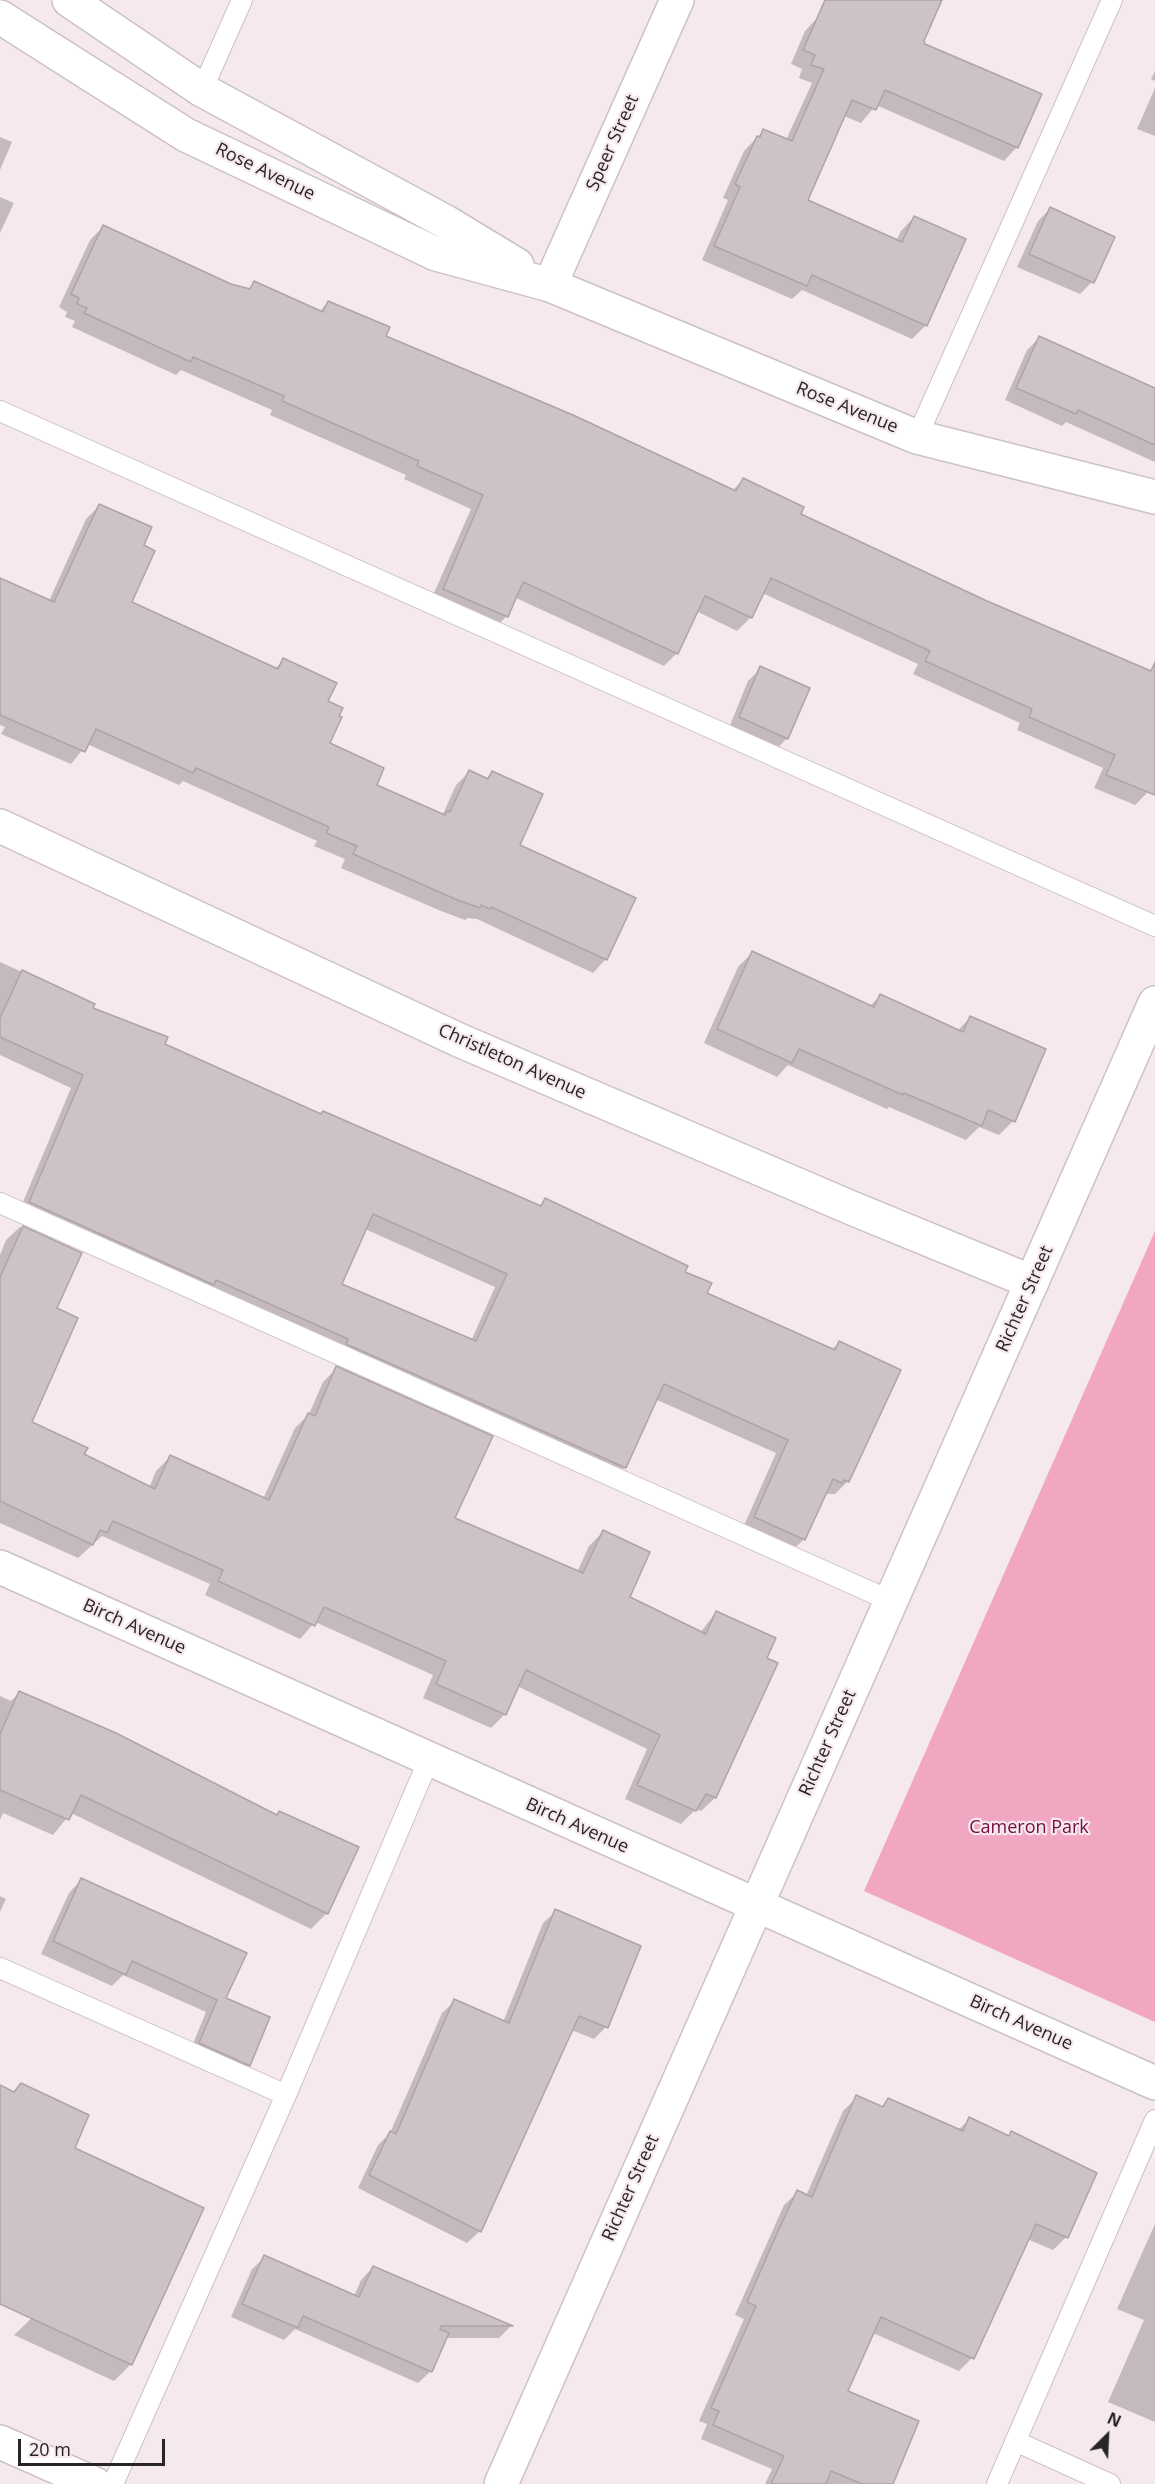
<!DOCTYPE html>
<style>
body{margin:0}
#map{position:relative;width:1155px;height:2484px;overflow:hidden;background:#f5e9ed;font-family:"Open Sans",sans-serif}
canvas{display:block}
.north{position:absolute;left:1077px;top:2406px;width:60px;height:60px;-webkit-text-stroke:4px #f5e9ed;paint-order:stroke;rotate:24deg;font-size:16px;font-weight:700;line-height:24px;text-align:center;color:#292526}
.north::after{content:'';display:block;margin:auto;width:21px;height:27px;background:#292526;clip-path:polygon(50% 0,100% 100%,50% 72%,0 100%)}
.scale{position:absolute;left:18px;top:2439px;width:147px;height:27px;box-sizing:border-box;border:3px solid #292526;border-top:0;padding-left:8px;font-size:18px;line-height:21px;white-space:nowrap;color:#292526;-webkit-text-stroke:4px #f5e9ed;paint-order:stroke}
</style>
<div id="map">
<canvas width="1155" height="2484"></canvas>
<div class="north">N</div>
<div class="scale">20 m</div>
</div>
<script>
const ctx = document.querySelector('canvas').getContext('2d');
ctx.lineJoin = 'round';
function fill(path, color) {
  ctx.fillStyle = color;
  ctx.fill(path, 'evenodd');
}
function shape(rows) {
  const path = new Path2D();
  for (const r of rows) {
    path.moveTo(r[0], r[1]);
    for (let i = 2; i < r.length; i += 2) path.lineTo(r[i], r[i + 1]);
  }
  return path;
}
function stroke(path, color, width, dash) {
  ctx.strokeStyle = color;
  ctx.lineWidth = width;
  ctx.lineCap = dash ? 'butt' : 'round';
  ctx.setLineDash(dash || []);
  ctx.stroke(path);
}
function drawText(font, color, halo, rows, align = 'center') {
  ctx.font = font + ' "Open Sans",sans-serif';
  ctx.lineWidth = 4.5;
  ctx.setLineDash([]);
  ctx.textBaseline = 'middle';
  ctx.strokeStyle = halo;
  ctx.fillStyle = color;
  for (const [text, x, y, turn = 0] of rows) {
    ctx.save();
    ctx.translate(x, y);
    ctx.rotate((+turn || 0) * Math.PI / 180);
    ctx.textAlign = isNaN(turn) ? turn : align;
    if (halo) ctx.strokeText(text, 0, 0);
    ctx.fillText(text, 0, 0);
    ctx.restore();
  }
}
fill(shape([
 [1155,1231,1155,2022,864,1891]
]), '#f1a6c1');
fill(shape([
 [834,0,940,0,922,42,1040,95,1017,147,1004,161,876,105,861,123,844,116,806,200,896,241,901,231,914,217,964,239,926,325,912,339,802,290,792,299,702,260,728,200,723,198,744,151,764,130,786,140,812,83,799,78,802,69,791,64,805,31],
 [1155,71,1155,81,1151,79],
 [1155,88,1155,136,1137,129],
 [0,137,12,142,0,170],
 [0,197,14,203,0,233],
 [1050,209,1092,282,1080,294,1017,267,1038,221],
 [103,227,230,285,247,290,254,283,319,312,328,302,384,337,732,491,743,480,799,515,911,568,1155,673,1155,776,1148,792,1135,805,1094,788,1103,768,1017,730,1020,723,913,674,918,664,762,593,750,618,737,631,696,611,677,653,664,666,516,598,507,616,493,629,430,602,471,509,404,479,406,475,270,415,272,410,181,370,176,375,72,327,75,321,65,317,67,312,59,307,90,240],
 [1040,337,1155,390,1155,462,1066,422,1062,426,1005,400,1027,350],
 [99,506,142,546,130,603,275,669,283,660,326,702,328,744,375,786,442,816,456,785,469,772,485,780,492,772,518,845,606,959,593,973,477,919,468,918,465,920,441,911,341,868,345,859,314,846,317,841,183,781,179,785,87,744,71,764,1,734,5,727,0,725,0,579,49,601,86,519],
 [761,668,787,738,775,751,728,730,748,681],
 [752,953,870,1006,880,996,957,1031,970,1018,1013,1121,999,1135,979,1127,966,1140,889,1107,887,1109,788,1065,777,1077,704,1043,738,967],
 [0,962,93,1004,91,1008,163,1045,320,1115,539,1206,545,1200,683,1272,705,1294,831,1350,839,1343,848,1481,835,1494,824,1494,804,1539,791,1552,742,1530,776,1453,655,1399,625,1467,612,1480,17,1216,71,1088,0,1055],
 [365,1229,495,1287,471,1341,340,1284],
 [20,1227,80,1253,55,1309,30,1423,82,1455,149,1488,156,1471,170,1457,263,1499,295,1428,309,1414,323,1382,337,1368,453,1519,577,1572,589,1546,603,1532,628,1597,700,1633,716,1612,765,1659,776,1664,715,1798,701,1811,696,1809,681,1824,625,1799,647,1749,517,1686,505,1714,491,1728,423,1698,433,1675,315,1622,300,1639,205,1595,210,1584,102,1536,78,1558,0,1523,0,1255,6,1240],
 [19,1693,327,1913,311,1929,71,1813,53,1835,3,1813,0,1820,0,1696,11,1701],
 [81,1880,224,1999,249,2065,236,2077,188,2056,206,2012,123,1975,112,1986,41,1954,69,1893],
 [0,1896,6,1899,0,1912],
 [556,1911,606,2027,594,2039,571,2030,480,2231,467,2243,358,2188,378,2145,390,2133,442,2013,455,2001,503,2022,543,1923],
 [21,2084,73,2149,131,2364,114,2381,14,2335,35,2315,0,2300,0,2087,12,2093],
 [857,2097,880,2108,888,2099,958,2130,970,2119,1008,2137,1011,2133,1066,2237,1053,2250,1027,2239,972,2358,959,2371,873,2333,846,2392,892,2484,765,2484,772,2469,701,2439,707,2424,699,2421,744,2319,735,2315,784,2205,798,2192,806,2196,843,2111],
 [1155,2224,1155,2422,1108,2402,1144,2320,1117,2309],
 [265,2257,354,2296,361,2280,373,2267,510,2327,499,2338,445,2338,431,2371,418,2383,295,2329,284,2340,231,2317,252,2269]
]), '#0003');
const building = shape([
 [825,0,942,0,924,41,925,44,1042,94,1018,148,885,90,876,110,852,100,808,200,902,242,914,216,966,239,927,326,812,275,807,286,714,246,740,187,735,184,757,136,760,137,763,129,792,141,824,69,811,65,815,55,803,50,825,0],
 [1050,207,1115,237,1094,283,1029,254,1050,207],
 [103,225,231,284,250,289,254,281,323,312,328,301,390,327,386,336,573,415,736,491,743,478,804,507,801,514,987,601,1151,671,1155,662,1155,795,1106,775,1115,755,1029,717,1032,709,925,661,930,651,771,578,752,618,705,596,678,654,523,582,508,617,443,589,483,495,417,466,419,461,282,401,284,396,193,357,191,362,84,313,87,308,77,304,79,298,71,294,103,225],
 [1039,336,1155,388,1155,445,1078,410,1076,414,1016,388,1039,336],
 [99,504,152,527,144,545,155,551,132,602,278,669,283,658,337,683,328,701,343,708,339,716,342,717,330,743,384,768,377,785,445,815,447,811,450,812,469,770,488,779,492,771,543,794,520,845,636,898,607,960,491,907,490,909,481,905,480,908,455,899,353,854,357,846,326,833,329,827,196,768,193,773,96,729,85,752,0,715,0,578,54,602,99,504],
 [760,666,810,688,788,739,739,717,760,666],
 [752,951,874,1007,880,994,963,1032,970,1016,1046,1049,1015,1122,988,1110,982,1126,904,1093,903,1095,799,1049,792,1063,717,1029,752,951],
 [22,970,95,1004,93,1008,168,1037,165,1044,321,1114,323,1111,541,1206,545,1198,688,1266,685,1272,712,1283,707,1293,835,1350,839,1341,901,1370,849,1482,844,1480,842,1483,833,1479,805,1540,754,1517,788,1440,664,1384,626,1468,346,1344,348,1339,216,1280,214,1285,29,1202,83,1075,0,1037,0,1018,22,970],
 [373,1214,507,1274,476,1341,342,1284,373,1214],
 [23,1226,82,1253,57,1308,78,1318,32,1422,88,1448,84,1454,155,1489,170,1455,269,1500,308,1413,315,1416,336,1366,493,1436,455,1518,583,1573,603,1530,650,1552,630,1597,706,1634,716,1611,776,1638,767,1658,778,1663,716,1798,706,1794,696,1811,637,1785,660,1735,526,1670,506,1715,436,1684,446,1661,324,1607,315,1626,218,1581,223,1570,113,1521,107,1533,100,1530,93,1545,0,1501,0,1277,23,1226],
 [19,1691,116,1733,277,1815,279,1811,359,1847,328,1914,81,1795,69,1820,0,1790,0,1734,19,1691],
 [81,1878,247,1953,226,1998,270,2017,250,2066,199,2043,217,2000,132,1961,126,1975,53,1941,81,1878],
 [555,1909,641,1946,608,2028,579,2016,481,2232,369,2175,390,2131,396,2134,454,1999,509,2023,555,1909],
 [21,2083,89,2115,75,2148,204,2208,132,2365,0,2304,0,2085,14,2092,21,2083],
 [856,2095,883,2107,888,2098,963,2131,969,2117,1009,2136,1011,2131,1097,2173,1068,2238,1036,2224,974,2359,881,2317,848,2391,919,2421,893,2484,862,2484,831,2471,826,2484,771,2484,784,2456,713,2425,719,2411,711,2408,756,2306,747,2302,774,2240,797,2190,812,2197,856,2095],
 [264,2255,359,2297,373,2266,513,2326,441,2326,440,2329,449,2333,432,2372,303,2316,298,2328,242,2304,264,2255]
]);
fill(building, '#cdc2c6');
stroke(building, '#aea3a7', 1.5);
const service = shape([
 [202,90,242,0],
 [0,411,1155,926],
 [917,437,1112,0],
 [0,1203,891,1601],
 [0,1968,286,2095],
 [1015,2441,1110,2484],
 [113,2484,286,2095,429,1759],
 [997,2484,1155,2120]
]);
const minor = shape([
 [550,285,677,0],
 [0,826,461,1041,854,1209,1032,1282],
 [0,1567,1155,2083],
 [0,2442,95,2484]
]);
const tertiary = shape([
 [69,0,202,90,446,222,517,265],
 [0,17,186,135,436,254,550,285,917,437,1155,497]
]);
const secondary = shape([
 [501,2484,1155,1003]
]);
stroke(service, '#ccc1c4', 22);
stroke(minor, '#ccc1c4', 36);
stroke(tertiary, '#ccc1c4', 36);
stroke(secondary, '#ccc1c4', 36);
stroke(service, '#fff', 20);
stroke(minor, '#fff', 33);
stroke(tertiary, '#fff', 33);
stroke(secondary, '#fff', 33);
drawText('18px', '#292526', '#f5e9ed', [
 ["Speer Street",613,143,-66],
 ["Rose Avenue",265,172,26],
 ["Rose Avenue",847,408,22],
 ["Christleton Avenue",512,1062,24],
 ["Richter Street",1025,1299,-66],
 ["Birch Avenue",134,1627,24],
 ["Richter Street",828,1743,-66],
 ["Birch Avenue",577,1826,24],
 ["Birch Avenue",1021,2023,24],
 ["Richter Street",631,2188,-66]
]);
drawText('18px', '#760b44', '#f5e9ed', [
 ["Cameron Park",1029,1828]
]);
</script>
